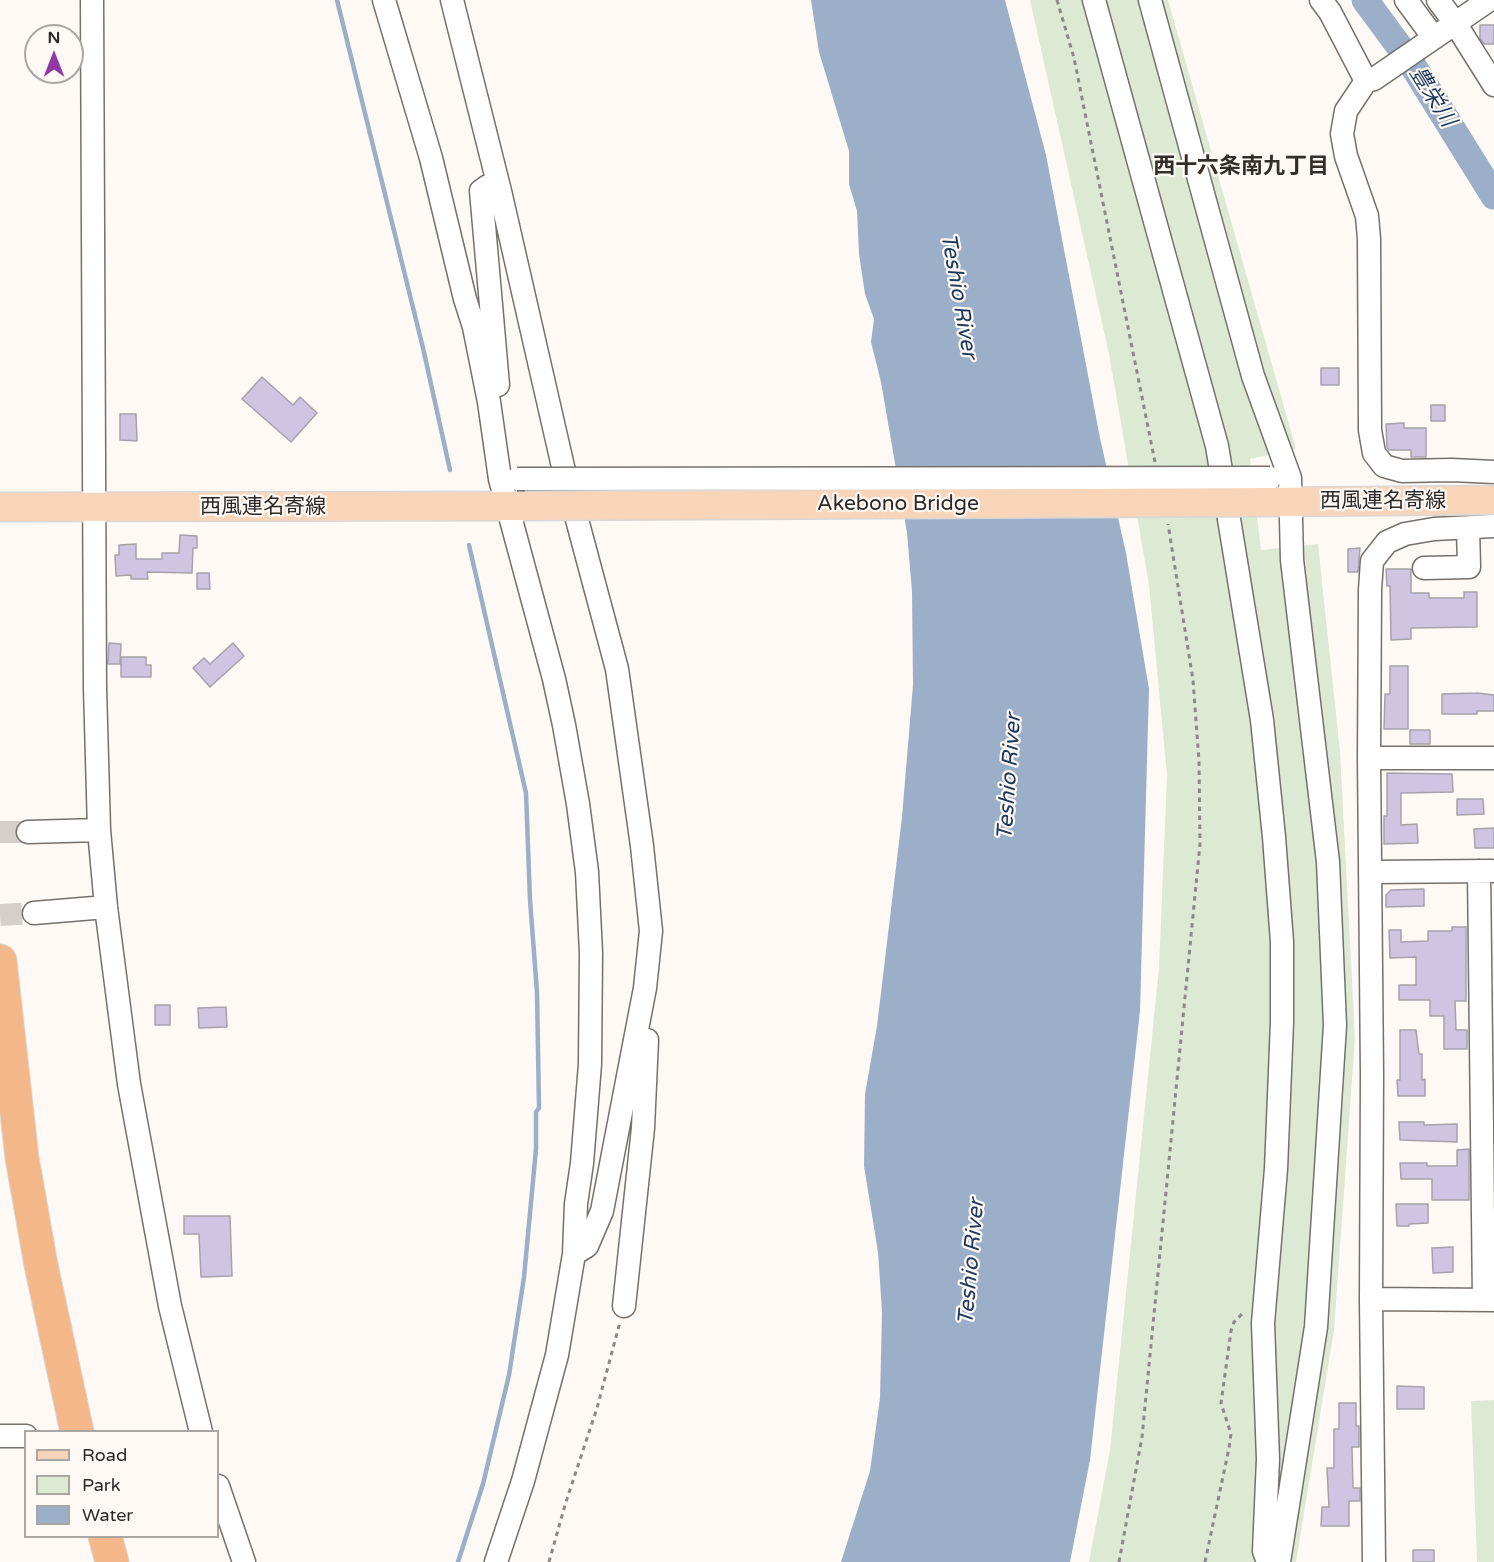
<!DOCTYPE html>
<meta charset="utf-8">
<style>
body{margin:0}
#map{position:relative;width:1494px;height:1562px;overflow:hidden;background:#fff9f5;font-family:"Varela Round",sans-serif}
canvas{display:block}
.legend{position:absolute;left:24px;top:1430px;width:195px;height:108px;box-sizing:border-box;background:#fff9f5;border:2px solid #aaa6a3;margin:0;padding:8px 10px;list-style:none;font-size:18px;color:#2b2927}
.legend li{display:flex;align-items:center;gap:12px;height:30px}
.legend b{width:30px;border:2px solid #aaa6a3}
.north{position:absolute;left:24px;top:24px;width:60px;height:60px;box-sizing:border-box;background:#fff9f5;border:2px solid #aaa6a3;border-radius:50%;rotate:0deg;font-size:16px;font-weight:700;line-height:24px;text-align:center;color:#2b2927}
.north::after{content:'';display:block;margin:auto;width:21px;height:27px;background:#9039a6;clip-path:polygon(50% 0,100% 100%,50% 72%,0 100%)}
</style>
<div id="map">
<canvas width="1494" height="1562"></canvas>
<ul class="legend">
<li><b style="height:8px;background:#f8d4b8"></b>Road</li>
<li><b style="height:16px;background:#dcead4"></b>Park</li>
<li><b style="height:16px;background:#9bafc8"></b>Water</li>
</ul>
<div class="north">N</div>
</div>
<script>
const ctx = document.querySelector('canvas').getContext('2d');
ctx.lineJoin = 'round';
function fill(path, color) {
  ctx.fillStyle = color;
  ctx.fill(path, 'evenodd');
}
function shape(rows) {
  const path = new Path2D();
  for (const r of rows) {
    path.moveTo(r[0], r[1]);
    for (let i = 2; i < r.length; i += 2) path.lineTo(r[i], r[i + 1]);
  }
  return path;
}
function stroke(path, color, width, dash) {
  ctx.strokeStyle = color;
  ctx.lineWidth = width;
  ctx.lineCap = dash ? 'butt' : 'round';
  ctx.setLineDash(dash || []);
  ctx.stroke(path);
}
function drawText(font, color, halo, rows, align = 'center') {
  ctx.font = font + ' "Varela Round","Noto Sans JP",sans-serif';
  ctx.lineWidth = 4.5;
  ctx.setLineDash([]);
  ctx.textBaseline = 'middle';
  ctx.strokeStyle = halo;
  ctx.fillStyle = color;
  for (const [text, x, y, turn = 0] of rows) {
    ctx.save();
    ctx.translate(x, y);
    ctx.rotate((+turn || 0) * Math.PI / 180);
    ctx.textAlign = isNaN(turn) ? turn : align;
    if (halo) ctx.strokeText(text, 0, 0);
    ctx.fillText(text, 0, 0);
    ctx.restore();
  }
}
fill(shape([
 [1030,0,1168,0,1296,449,1250,459,1261,550,1318,544,1340,752,1355,1038,1334,1330,1296,1562,1089,1562,1110,1450,1159,968,1167,775,1149,585,1109,354],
 [1494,1400,1494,1562,1477,1562,1471,1401]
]), '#dcead4');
fill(shape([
 [811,0,1005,0,1046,155,1100,438,1126,553,1149,689,1140,1011,1090,1460,1070,1562,841,1562,870,1471,880,1398,882,1312,878,1252,864,1166,865,1094,877,1026,902,817,913,685,912,591,907,533,881,382,871,342,874,319,865,294,859,254,857,211,849,184,849,151,819,52]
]), '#9bafc8');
stroke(shape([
 [337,0,423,348,450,470],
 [458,1562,483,1484,509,1375,524,1277,536,1149,536,1112,539,1108,537,992,530,900,526,793,469,545]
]), '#9bafc8', 4.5);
stroke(shape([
 [1365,0,1410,61,1494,196]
]), '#9bafc8', 27);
const building = shape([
 [1480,25,1494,25,1494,44,1484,44,1480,38,1480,25],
 [1321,368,1339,368,1339,385,1321,385,1321,368],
 [262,377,293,405,300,397,317,413,291,442,242,399,262,377],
 [1431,405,1445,405,1445,421,1431,421,1431,405],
 [120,414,136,414,137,441,120,440,120,414],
 [1404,423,1404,428,1426,428,1426,457,1411,457,1411,450,1389,450,1387,447,1386,424,1404,423],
 [180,535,197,536,197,548,193,548,192,573,147,572,148,579,131,579,131,575,116,576,115,555,119,555,119,545,136,544,136,559,162,559,162,553,179,553,180,535],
 [1360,548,1358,572,1348,572,1348,549,1360,548],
 [1386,569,1411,569,1411,593,1429,593,1429,598,1464,598,1464,592,1477,592,1477,627,1411,628,1411,639,1391,640,1390,586,1387,586,1386,569],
 [197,573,209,573,210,589,197,589,197,573],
 [109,643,121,644,120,664,108,664,109,643],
 [233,643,244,656,210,687,193,668,204,658,210,664,233,643],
 [121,657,146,657,146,665,151,665,151,677,121,677,121,657],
 [1390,666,1408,666,1408,729,1384,729,1385,694,1390,694,1390,666],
 [1477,693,1494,695,1494,711,1477,711,1477,714,1442,714,1442,694,1477,693],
 [1410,730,1430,730,1430,744,1410,744,1410,730],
 [1387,773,1452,774,1453,792,1401,793,1401,825,1417,824,1418,843,1384,844,1384,816,1387,816,1387,773],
 [1457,799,1483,799,1484,814,1457,815,1457,799],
 [1494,828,1494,848,1475,848,1474,829,1494,828],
 [1424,889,1424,906,1386,907,1386,895,1391,890,1424,889],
 [1452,927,1466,927,1466,1001,1455,1001,1456,1030,1467,1030,1467,1049,1444,1049,1444,1016,1430,1016,1430,1000,1399,1000,1399,985,1416,985,1416,957,1390,958,1389,930,1401,930,1401,942,1428,941,1428,931,1452,931,1452,927],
 [155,1005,170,1005,170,1025,155,1025,155,1005],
 [226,1007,227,1027,199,1028,198,1008,226,1007],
 [1400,1030,1416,1030,1419,1054,1422,1054,1422,1080,1425,1079,1425,1096,1398,1096,1397,1080,1400,1080,1400,1030],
 [1399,1122,1424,1122,1424,1125,1457,1124,1457,1142,1400,1140,1399,1122],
 [1469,1149,1469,1200,1432,1200,1432,1179,1401,1179,1400,1163,1427,1163,1427,1166,1457,1166,1457,1150,1469,1149],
 [1396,1204,1428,1204,1428,1223,1409,1224,1409,1226,1397,1226,1396,1204],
 [184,1216,230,1216,232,1276,201,1277,199,1234,184,1234,184,1216],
 [1453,1247,1453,1272,1433,1273,1432,1248,1453,1247],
 [1397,1386,1424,1387,1424,1409,1397,1409,1397,1386],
 [1339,1403,1356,1403,1356,1426,1359,1426,1359,1447,1352,1447,1353,1488,1360,1488,1360,1501,1349,1501,1349,1526,1321,1526,1322,1507,1329,1507,1327,1468,1334,1468,1334,1429,1339,1429,1339,1403],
 [1413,1550,1434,1550,1434,1562,1413,1562,1413,1550]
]);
fill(building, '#cfc5e3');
stroke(building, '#a5a2a9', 1.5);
stroke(shape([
 [0,832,28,832],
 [0,915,34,913]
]), '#d5cfcc', 22, [22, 11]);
const minor = shape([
 [92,0,95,688,99,830,106,907,129,1084,170,1306,201,1432],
 [384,0,431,158,465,299,474,327,489,402,500,479,554,679,564,725,578,804,587,872,591,953,590,1064,582,1163,576,1204,574,1254,557,1355,523,1481,496,1562],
 [452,0,500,191],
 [1094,0,1217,446,1262,720,1274,837,1282,942,1282,1022,1276,1169,1263,1323,1268,1459,1264,1551,1268,1562],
 [1150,0,1253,376,1290,478,1292,560,1328,862,1335,1025,1316,1327,1279,1562],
 [1321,0,1330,12,1366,81],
 [1406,0,1434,38],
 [1438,0,1455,23,1494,85],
 [1489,0,1374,79,1366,81,1346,111,1342,134,1346,156,1367,216,1369,239,1370,430,1374,453,1384,466,1402,471,1452,470,1494,472],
 [498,385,481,191,488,186,500,191,564,471,617,669,642,846,651,931,645,988,602,1211,587,1246,574,1254],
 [1424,568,1469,567,1468,528],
 [1369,758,1494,758],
 [28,832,99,830],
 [1479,871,1484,1300],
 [1370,872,1492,871],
 [34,913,106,907],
 [1371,1299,1494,1300],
 [624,1306,643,1128,647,1040],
 [0,1436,26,1436],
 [218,1486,244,1562],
 [1374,1562,1371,1299,1372,1075,1369,758,1370,590,1372,561,1387,542,1405,534,1434,529,1494,526]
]);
const major = shape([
 [1271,502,1494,500],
 [0,507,525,506]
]);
const highway = shape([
 [0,961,22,1158,41,1265,77,1432],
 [105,1536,112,1562]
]);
stroke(minor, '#76706c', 25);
stroke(major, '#d9d8d8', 31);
stroke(highway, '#d9d8d8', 35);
stroke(shape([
 [1057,0,1074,58,1155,462],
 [549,1562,565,1505,597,1408,620,1322],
 [1119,1562,1142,1437,1200,844,1199,761,1193,680,1168,524],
 [1205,1562,1229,1448,1231,1434,1221,1403,1231,1331,1234,1322,1245,1311]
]), '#8b8885', 3, [4.5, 4.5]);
stroke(minor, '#fff', 22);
stroke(major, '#f8d4b8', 28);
stroke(highway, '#f3b789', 33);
const minorBridge = shape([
 [517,479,1270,478]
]);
const majorBridge = shape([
 [525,506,1271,502]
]);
stroke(minorBridge, '#76706c', 25, []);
stroke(majorBridge, '#d9d8d8', 31, []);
stroke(minorBridge, '#fff', 22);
stroke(majorBridge, '#f8d4b8', 28);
drawText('21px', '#2b2927', '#fff9f5', [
 ["西風連名寄線",1383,501],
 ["Akebono Bridge",898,504],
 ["西風連名寄線",263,507]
]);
drawText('italic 22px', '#1c3a5e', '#fff9f5', [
 ["豊栄川",1432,97,58],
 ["Teshio River",958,296,80],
 ["Teshio River",1010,777,-86],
 ["Teshio River",972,1262,-85]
]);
drawText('bold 22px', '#332e2a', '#fff9f5', [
 ["西十六条南九丁目",1241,167]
]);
</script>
